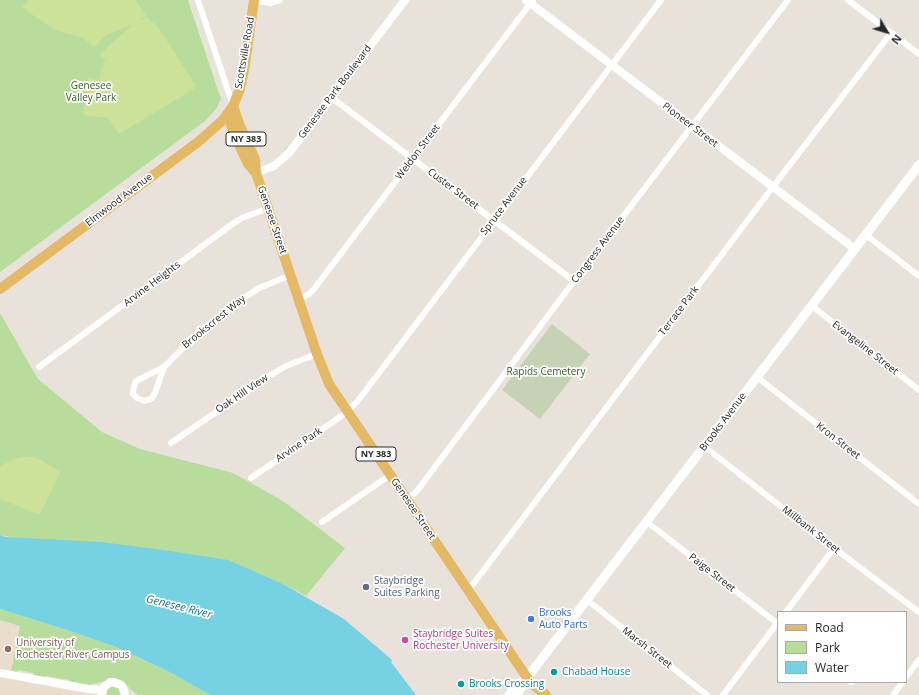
<!DOCTYPE html>
<style>
body{margin:0}
#map{position:relative;width:919px;height:695px;overflow:hidden;background:#e9e2db;font-family:"Open Sans",sans-serif}
canvas{display:block}
.legend{position:absolute;left:777px;top:611px;width:130px;height:72px;box-sizing:border-box;background:#fff;border:1px solid #a9a9a9;margin:0;padding:5px 7px;list-style:none;font-size:12px;color:#282828}
.legend li{display:flex;align-items:center;gap:8px;height:20px}
.legend b{width:20px;border:1px solid #a9a9a9}
.north{position:absolute;left:867px;top:12px;width:40px;height:40px;-webkit-text-stroke:3px #fff;paint-order:stroke;rotate:128deg;font-size:11px;font-weight:700;line-height:16px;text-align:center;color:#282828}
.north::after{content:'';display:block;margin:auto;width:14px;height:18px;background:#282828;clip-path:polygon(50% 0,100% 100%,50% 72%,0 100%)}
</style>
<div id="map">
<canvas width="919" height="695"></canvas>
<ul class="legend">
<li><b style="height:5px;background:#e4b965"></b>Road</li>
<li><b style="height:11px;background:#b8dc9b"></b>Park</li>
<li><b style="height:11px;background:#76d2e3"></b>Water</li>
</ul>
<div class="north">N</div>
</div>
<script>
const ctx = document.querySelector('canvas').getContext('2d');
ctx.lineJoin = 'round';
function fill(path, color) {
  ctx.fillStyle = color;
  ctx.fill(path, 'evenodd');
}
function shape(rows) {
  const path = new Path2D();
  for (const r of rows) {
    path.moveTo(r[0], r[1]);
    for (let i = 2; i < r.length; i += 2) path.lineTo(r[i], r[i + 1]);
  }
  return path;
}
function stroke(path, color, width, dash) {
  ctx.strokeStyle = color;
  ctx.lineWidth = width;
  ctx.lineCap = dash ? 'butt' : 'round';
  ctx.setLineDash(dash || []);
  ctx.stroke(path);
}
function drawText(font, color, halo, rows, align = 'center') {
  ctx.font = font + ' "Open Sans",sans-serif';
  ctx.lineWidth = 3.5;
  ctx.setLineDash([]);
  ctx.textBaseline = 'middle';
  ctx.strokeStyle = halo;
  ctx.fillStyle = color;
  for (const [text, x, y, turn = 0] of rows) {
    ctx.save();
    ctx.translate(x, y);
    ctx.rotate((+turn || 0) * Math.PI / 180);
    ctx.textAlign = isNaN(turn) ? turn : align;
    if (halo) ctx.strokeText(text, 0, 0);
    ctx.fillText(text, 0, 0);
    ctx.restore();
  }
}
fill(shape([
 [0,620,20,626,9,679,91,695,0,695]
]), '#eaddcb');
fill(shape([
 [0,0,188,0,221,99,216,109,205,121,0,272],
 [0,313,38,379,102,432,140,449,233,473,283,501,345,548,306,596,283,584,0,535],
 [0,609,67,630,116,647,166,670,210,695,138,695,130,689,126,684,121,680,115,679,88,685,80,684,71,682,69,680,46,676,44,678,34,676,33,673,19,670,16,672,11,671,20,626,0,620],
 [111,687,118,688,121,695,106,695,107,690]
]), '#b8dc9b');
fill(shape([
 [552,324,590,354,540,419,502,390]
]), '#c5d2b3');
fill(shape([
 [28,0,136,0,146,16,141,19,142,20,147,17,158,27,195,84,194,89,119,134,108,118,83,115,88,78,99,80,100,73,105,60,100,54,132,25,106,35,94,47,83,38,71,35,59,31,49,26,30,13,22,7],
 [23,457,34,457,43,461,60,472,41,513,38,514,0,499,0,467,12,459]
]), '#cbe298');
fill(shape([
 [0,535,6,537,101,542,164,550,228,560,283,584,344,619,391,659,419,695,210,695,166,670,116,647,67,630,0,609]
]), '#76d2e3');
fill(shape([
 [394,659,410,680,421,695,416,695,391,662]
]), '#e9e2db');
stroke(shape([
 [198,0,233,106],
 [848,0,919,54],
 [254,1,272,3,280,0],
 [331,97,574,281],
 [866,235,919,276],
 [299,299,309,294,314,289,533,0],
 [812,306,919,390],
 [39,367,231,225,242,218,268,208],
 [164,367,136,381,133,390,133,394,137,398,145,401,152,398,155,393,164,367,190,341,230,307,259,288,291,275],
 [757,377,919,504],
 [171,443,269,376,286,366,317,354],
 [705,447,834,548,919,612],
 [251,478,340,417,357,402,661,0],
 [407,500,417,491,574,281,788,0],
 [322,522,390,475],
 [647,522,778,624],
 [467,589,474,583,772,188,891,33],
 [587,600,707,695],
 [786,612,834,548],
 [906,677,919,660],
 [851,682,852,682],
 [723,695,778,622],
 [893,695,903,682]
]), '#fff', 6);
stroke(shape([
 [526,0,855,249],
 [256,173,274,166,289,153,405,0],
 [0,673,89,689,102,690],
 [102,695,104,687,110,682,114,682,121,685,123,688,125,695]
]), '#fff', 8);
stroke(shape([
 [509,695,517,685,523,681],
 [517,695,527,678,919,165]
]), '#fff', 9);
stroke(shape([
 [233,106,240,126,255,159,256,173,317,354,329,384,530,682,546,695],
 [232,110,231,125,235,136,248,164,256,173],
 [0,289,198,142,223,120,233,106,240,89,245,65,254,0]
]), '#e4b965', 10);
for (const [x, y, r, color] of [
 [366,587,4,"#5c6f8a"],
 [531,619,4,"#3f7fe0"],
 [405,640,4,"#d1479c"],
 [8,649,4,"#8d6e63"],
 [554,672,4,"#0f9aa8"],
 [461,684,4,"#0f9aa8"]
]) {
  const dot = new Path2D();
  dot.arc(x, y, r, 0, 2 * Math.PI);
  ctx.fillStyle = color;
  ctx.fill(dot);
  stroke(dot, '#fff', 1.5);
}
for (const [x, y, w] of [
 [246,139,40],
 [376,454,40]
]) {
  const box = new Path2D();
  box.roundRect(x - w / 2, y - 7, w, 14, 3);
  ctx.fillStyle = '#fff';
  ctx.fill(box);
  stroke(box, '#282828', 1);
}
drawText('bold 9px', '#282828', null, [
 ["NY 383",246,139],
 ["NY 383",376,454]
]);
drawText('10px', '#282828', '#fff', [
 ["Scottsville Road",245,53,-80],
 ["Genesee Park Boulevard",335,92,-53],
 ["Pioneer Street",690,125,37],
 ["Weldon Street",418,152,-53],
 ["Custer Street",453,189,37],
 ["Elmwood Avenue",119,200,-37],
 ["Spruce Avenue",504,206,-53],
 ["Genesee Street",272,220,71],
 ["Congress Avenue",598,250,-53],
 ["Arvine Heights",152,284,-37],
 ["Terrace Park",679,311,-53],
 ["Brookscrest Way",214,322,-39],
 ["Evangeline Street",865,348,38],
 ["Oak Hill View",242,394,-34],
 ["Brooks Avenue",723,422,-53],
 ["Kron Street",838,441,38],
 ["Arvine Park",299,445,-34],
 ["Genesee Street",413,509,56],
 ["Millbank Street",811,530,38],
 ["Paige Street",712,573,38],
 ["Marsh Street",647,648,38]
]);
drawText('10px', '#335e1f', '#fff', [
 ["Genesee",91,86],
 ["Valley Park",91,98],
 ["Rapids Cemetery",546,372]
]);
drawText('10px', '#4e5e75', '#fff', [
 ["Staybridge",374,581],
 ["Suites Parking",374,593]
], 'left');
drawText('10px', '#366cbe', '#fff', [
 ["Brooks",539,613],
 ["Auto Parts",539,625]
], 'left');
drawText('10px', '#b23c85', '#fff', [
 ["Staybridge Suites",413,634],
 ["Rochester University",413,646]
], 'left');
drawText('10px', '#785e54', '#fff', [
 ["University of",16,643],
 ["Rochester River Campus",16,655]
], 'left');
drawText('10px', '#0d838f', '#fff', [
 ["Chabad House",562,672],
 ["Brooks Crossing",469,684]
], 'left');
drawText('italic 11px', '#18708c', '#fff', [
 ["Genesee River",179,607,14]
]);
</script>
